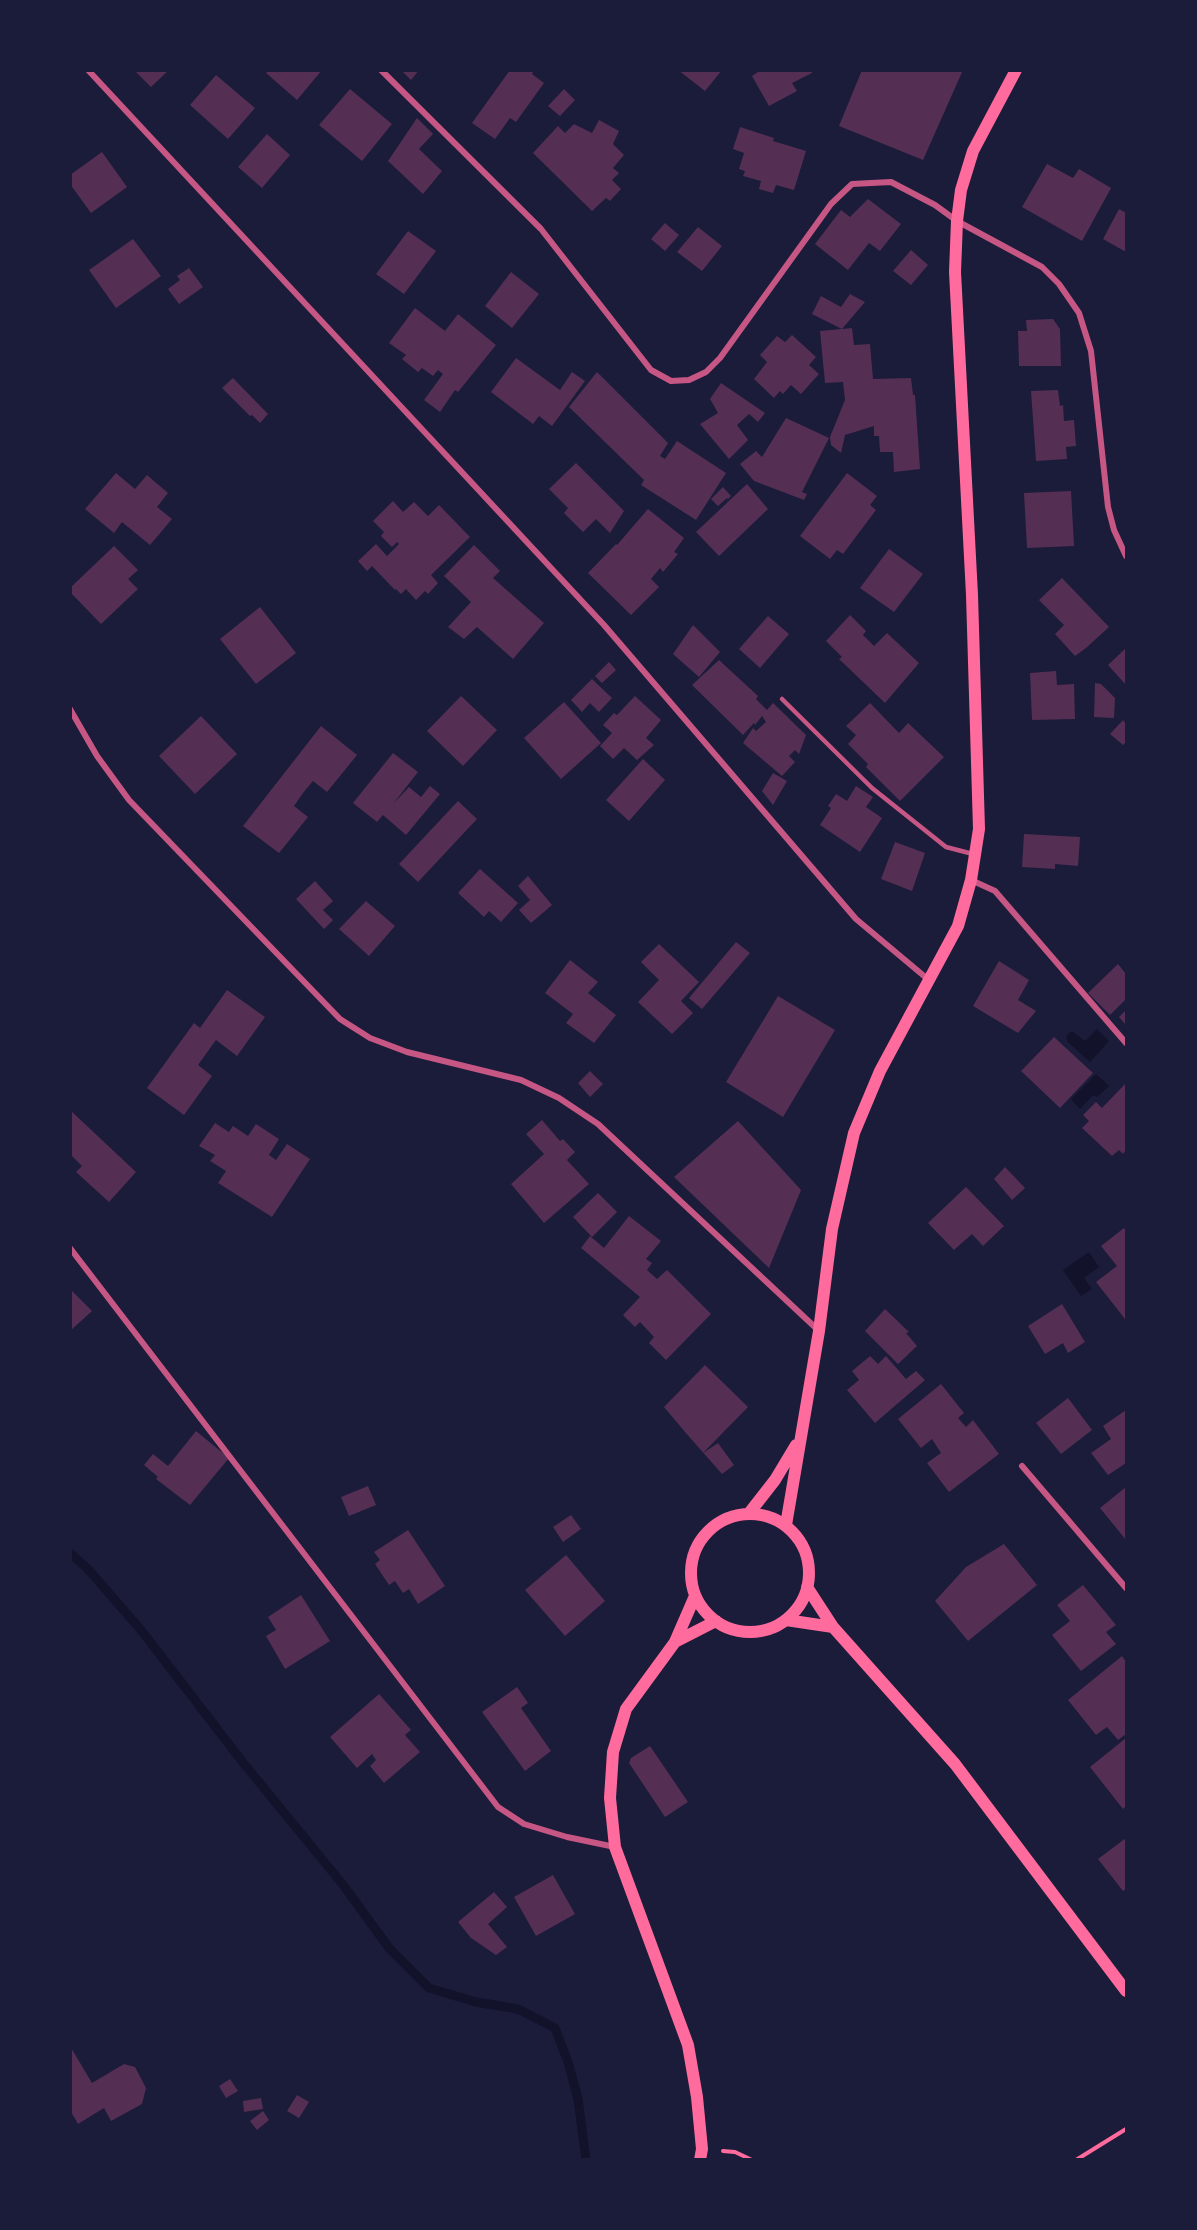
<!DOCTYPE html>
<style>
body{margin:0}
#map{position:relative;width:1197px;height:2230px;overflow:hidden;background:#1b1b3a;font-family:Karla,sans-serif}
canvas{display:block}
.frame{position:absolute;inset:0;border:72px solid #1b1b3a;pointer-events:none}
</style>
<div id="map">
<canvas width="1197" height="2230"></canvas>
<div class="frame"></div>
</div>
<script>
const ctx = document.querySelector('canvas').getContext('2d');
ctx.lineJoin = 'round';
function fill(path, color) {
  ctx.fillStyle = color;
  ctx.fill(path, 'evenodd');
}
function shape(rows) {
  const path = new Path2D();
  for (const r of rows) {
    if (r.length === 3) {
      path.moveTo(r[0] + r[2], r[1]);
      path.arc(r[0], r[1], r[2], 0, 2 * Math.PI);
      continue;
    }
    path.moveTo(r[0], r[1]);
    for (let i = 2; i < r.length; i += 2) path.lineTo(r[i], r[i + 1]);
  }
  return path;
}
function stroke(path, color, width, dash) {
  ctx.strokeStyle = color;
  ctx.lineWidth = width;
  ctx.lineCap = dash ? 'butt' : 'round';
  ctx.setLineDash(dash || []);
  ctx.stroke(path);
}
fill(shape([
 [1097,1029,1109,1041,1090,1062,1068,1042,1066,1037,1070,1032,1073,1032,1085,1041],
 [1096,1074,1109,1086,1097,1097,1093,1095,1080,1109,1071,1099],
 [1089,1252,1099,1267,1084,1278,1092,1289,1081,1296,1063,1270]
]), '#12122b');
stroke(shape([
 [70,1553,87,1568,141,1630,241,1760,344,1886,389,1948,429,1988,476,2002,518,2009,555,2028,568,2062,578,2099,586,2160]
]), '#12122b', 9);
fill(shape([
 [134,70,169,70,151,87],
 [269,70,322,70,297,100,266,73],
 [401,70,419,70,411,80],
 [510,70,534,70,532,74,544,83,516,122,510,118,495,139,472,123],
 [678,70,722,70,705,91],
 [761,70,811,70,812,73,792,83,797,91,769,106,752,76],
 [862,70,963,70,923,160,839,126],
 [216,75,255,108,228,139,190,105],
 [350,89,392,124,362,161,319,125],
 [564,89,575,100,560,116,548,106],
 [417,118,433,134,419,149,442,171,423,194,388,161],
 [599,120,619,131,613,144,624,155,613,168,619,173,612,180,621,189,610,201,606,198,592,211,533,153,558,126,565,133,574,124,592,133],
 [740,127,774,138,773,141,806,151,794,190,776,185,773,193,759,189,761,181,743,176,745,171,739,169,744,153,733,149],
 [267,134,290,155,262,188,238,167],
 [102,152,127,187,91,213,70,184,70,175],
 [1047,164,1073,178,1079,169,1111,188,1082,241,1022,207],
 [868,199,901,224,880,251,869,243,848,270,815,244,841,210,850,217],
 [1119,209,1126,213,1126,252,1103,239],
 [665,223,679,235,665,251,651,239],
 [698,227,722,246,702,271,677,252],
 [408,231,436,251,404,294,376,274],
 [133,239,161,276,116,308,89,270],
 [911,250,928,265,911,285,893,271],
 [189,268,203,287,179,304,168,289,180,280,177,276],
 [511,272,539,294,512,328,485,306],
 [850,294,865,302,842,329,852,328,854,345,870,344,873,379,911,378,913,395,915,395,920,469,894,472,893,452,880,452,879,436,874,436,874,426,845,435,841,453,831,445,830,437,845,400,843,382,825,383,820,331,842,329,812,314,821,296,841,307],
 [415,308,445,331,458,314,496,345,458,392,455,390,440,412,424,400,443,374,438,370,433,376,422,368,418,372,402,359,406,355,389,343],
 [1053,319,1060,329,1061,366,1019,366,1018,331,1027,331,1026,320],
 [792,335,816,357,809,365,819,374,801,394,791,385,783,394,780,391,774,398,754,379,767,362,760,355,777,336,785,342],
 [516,358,560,390,572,372,585,381,552,426,539,416,533,424,491,392],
 [597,372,668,443,660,456,665,459,677,441,726,473,696,520,641,485,644,480,569,407],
 [233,378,268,414,260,423,252,415,250,416,222,388],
 [721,383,765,413,758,422,749,414,737,425,748,440,729,459,700,424,718,413,710,399],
 [1058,390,1060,406,1063,405,1064,421,1074,420,1076,446,1066,447,1067,459,1036,461,1031,391],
 [786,418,829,438,802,492,807,494,804,500,754,481,740,464,756,451,762,457],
 [576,463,624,511,610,533,596,519,583,532,564,513,568,508,549,489],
 [116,473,135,489,147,475,168,493,157,507,172,519,150,545,122,522,114,533,85,509],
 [847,473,877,496,870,505,876,510,843,554,837,550,830,559,800,536],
 [747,484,768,509,719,556,696,532],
 [723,487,731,496,728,499,727,498,718,506,711,499],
 [1071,491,1074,546,1027,548,1024,493],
 [393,501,403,512,414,502,428,516,439,505,470,537,431,575,438,583,428,594,425,591,416,600,406,589,401,594,396,589,395,590,372,566,367,571,358,561,376,544,387,556,399,544,397,542,392,547,381,536,384,532,373,521],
 [648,509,684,538,674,552,678,554,663,572,660,568,651,579,659,587,631,615,588,573,616,544,617,545],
 [474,545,500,571,493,578,544,623,513,659,477,627,464,639,448,627,471,602,444,576],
 [114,546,138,570,128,579,138,589,101,624,70,592,70,588],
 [889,549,923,574,894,612,860,588],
 [1062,578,1109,627,1086,648,1075,656,1055,634,1064,625,1039,600],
 [260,607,296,653,256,684,220,639],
 [850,615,866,631,863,635,874,646,887,633,919,663,885,703,839,659,842,657,826,641],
 [768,616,789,634,760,668,739,649],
 [693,625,720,652,699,677,673,654],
 [1126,648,1126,685,1108,665],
 [719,660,758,696,756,699,767,710,773,703,806,735,799,754,795,750,789,756,795,762,782,776,743,743,753,728,756,731,766,722,762,716,755,725,754,723,743,735,692,685],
 [609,662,616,670,602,683,595,676],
 [1056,671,1057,685,1074,684,1075,719,1032,720,1030,673],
 [592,679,612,698,599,712,590,703,582,712,571,700],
 [1095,683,1101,684,1115,698,1114,718,1094,717],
 [461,696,497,730,463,766,427,731],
 [635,696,661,720,646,738,654,745,637,760,624,748,613,759,600,746,612,733,603,725,614,713,617,715],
 [564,702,601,743,561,779,524,738],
 [870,703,899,733,908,723,944,757,900,801,866,767,868,764,848,744,856,735,846,726],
 [201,716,237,754,195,794,159,756],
 [1123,720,1126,724,1126,742,1123,745,1110,734],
 [321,726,357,755,327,792,313,781,303,793,294,806,308,817,279,853,243,826],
 [393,753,418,772,393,804,409,787,421,797,430,786,440,794,406,835,383,815,377,822,353,803],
 [643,759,665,780,629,821,606,800],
 [773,773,787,781,773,805,762,791],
 [856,786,873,797,866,807,882,818,860,852,820,825,831,808,828,806,836,794,847,801],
 [458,801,477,819,418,882,399,864],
 [1024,834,1080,837,1078,866,1055,864,1055,869,1022,867],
 [895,842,925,853,912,891,881,879],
 [480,869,518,903,501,922,489,911,484,917,458,893],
 [528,876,552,905,531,923,519,910,530,900,518,886],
 [315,881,333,901,323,910,333,920,324,929,296,899],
 [366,901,395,926,369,956,339,929],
 [736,942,750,953,702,1009,689,998],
 [659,944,699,982,681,1001,693,1013,672,1034,638,1002,659,980,641,962],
 [570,960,598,982,588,993,616,1015,594,1043,566,1023,573,1014,545,993],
 [999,961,1029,980,1018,1000,1036,1011,1018,1033,973,1006],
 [1118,964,1126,974,1126,999,1110,1015,1088,993],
 [227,990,265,1017,237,1056,216,1040,198,1065,212,1076,184,1115,147,1088,194,1023,200,1028],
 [778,996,835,1030,783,1117,726,1082],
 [1126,1010,1126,1025,1119,1017],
 [1054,1037,1093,1073,1060,1108,1021,1071],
 [590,1071,603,1084,590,1097,578,1083],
 [1126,1083,1126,1150,1123,1154,1119,1150,1112,1156,1082,1128,1089,1121,1083,1115,1096,1102,1102,1108],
 [70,1110,136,1172,109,1202,76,1172,82,1166,72,1156,70,1158],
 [542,1120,560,1141,563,1139,575,1152,567,1160,589,1184,544,1223,511,1184,544,1154,526,1134],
 [738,1121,801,1190,769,1268,674,1177],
 [215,1123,229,1132,233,1126,248,1136,256,1124,279,1139,269,1155,276,1160,287,1144,310,1159,272,1217,218,1183,226,1171,210,1161,215,1155,199,1146],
 [1005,1167,1025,1188,1012,1200,994,1179],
 [966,1187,1004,1226,983,1246,972,1234,954,1250,928,1223],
 [598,1193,617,1212,592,1237,573,1217],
 [629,1216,661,1241,646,1259,652,1263,647,1270,657,1279,667,1270,711,1314,666,1360,649,1343,654,1337,640,1322,635,1327,623,1315,640,1297,581,1248,590,1236,604,1248],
 [1124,1228,1126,1231,1125,1319,1096,1282,1117,1266,1101,1246],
 [70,1289,92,1311,70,1331],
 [1062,1304,1085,1342,1068,1353,1063,1343,1045,1354,1028,1326],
 [885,1309,909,1332,906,1333,917,1346,898,1364,865,1331],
 [870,1356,878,1364,886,1356,906,1379,916,1371,925,1380,875,1423,847,1390,859,1380,852,1371],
 [705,1365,748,1407,703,1453,718,1443,734,1465,722,1474,685,1432,664,1407],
 [941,1384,964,1413,958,1418,966,1427,973,1420,999,1454,949,1492,927,1463,941,1453,932,1439,921,1448,898,1419],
 [1068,1398,1092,1430,1061,1454,1036,1423],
 [1126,1410,1126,1463,1108,1475,1091,1453,1111,1439,1103,1426],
 [196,1431,229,1458,190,1505,156,1479,158,1477,144,1465,153,1454,168,1466],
 [368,1486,376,1505,349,1516,341,1497],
 [1126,1487,1126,1540,1100,1508],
 [571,1515,581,1529,563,1542,553,1527],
 [408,1530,445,1586,418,1604,409,1589,403,1593,395,1581,389,1585,375,1564,380,1560,374,1552],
 [1004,1544,1037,1585,968,1641,935,1601,966,1567],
 [566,1555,605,1601,565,1636,525,1590],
 [1083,1585,1116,1625,1106,1632,1116,1644,1081,1671,1052,1635,1070,1621,1057,1605],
 [301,1595,330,1641,285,1669,266,1636,276,1630,268,1617],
 [1122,1656,1126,1662,1126,1734,1118,1740,1107,1727,1096,1735,1068,1700],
 [517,1687,528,1703,521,1708,551,1751,525,1771,482,1712],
 [379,1694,411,1730,405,1735,420,1752,384,1783,370,1766,376,1760,372,1754,357,1768,330,1737],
 [1126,1738,1126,1806,1123,1809,1090,1767],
 [650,1746,688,1802,665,1817,629,1763,631,1758],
 [1126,1838,1126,1889,1123,1891,1098,1859],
 [553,1875,575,1914,536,1936,514,1897],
 [494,1892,507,1907,488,1924,507,1947,496,1955,471,1938,458,1922],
 [70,2046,92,2083,124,2064,135,2067,146,2088,142,2104,111,2121,104,2108,78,2124,70,2110],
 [230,2079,238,2091,226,2098,219,2086],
 [297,2095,309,2102,299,2118,287,2111],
 [261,2098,263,2109,244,2112,243,2101],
 [263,2111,269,2120,257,2130,250,2121]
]), '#542f53');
stroke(shape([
 [723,2151,735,2152,752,2160],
 [1076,2160,1126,2129]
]), '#ff6b9d', 4);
stroke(shape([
 [782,699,872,788,946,847,973,854]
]), '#c65784', 4.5);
stroke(shape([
 [88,70,604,625,856,919,930,981],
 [381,70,541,229,651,370,671,381,689,380,706,372,720,358,831,204,852,184,891,182,935,205,957,221,1042,267,1059,284,1079,313,1091,351,1108,507,1114,530,1126,556],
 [70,709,97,756,129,800,340,1019,370,1038,407,1052,521,1080,559,1098,598,1124,818,1330],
 [971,880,995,891,1126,1043],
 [70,1248,498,1807,524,1824,567,1837,615,1847],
 [1022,1466,1126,1588]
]), '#c65784', 6);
stroke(shape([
 [750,1512,775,1480,796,1445],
 [750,1573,59],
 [786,1525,819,1331,832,1229,854,1133,880,1071,958,926,971,880,979,829,972,595,955,272,957,221,961,190,973,151,1016,70],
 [807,1587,833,1627,955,1764,1126,1991],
 [695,1596,675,1642,626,1709,613,1752,610,1798,615,1847,688,2045,697,2097,702,2149,700,2160],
 [786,1620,833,1627],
 [675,1642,716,1621]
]), '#ff6b9d', 12);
</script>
